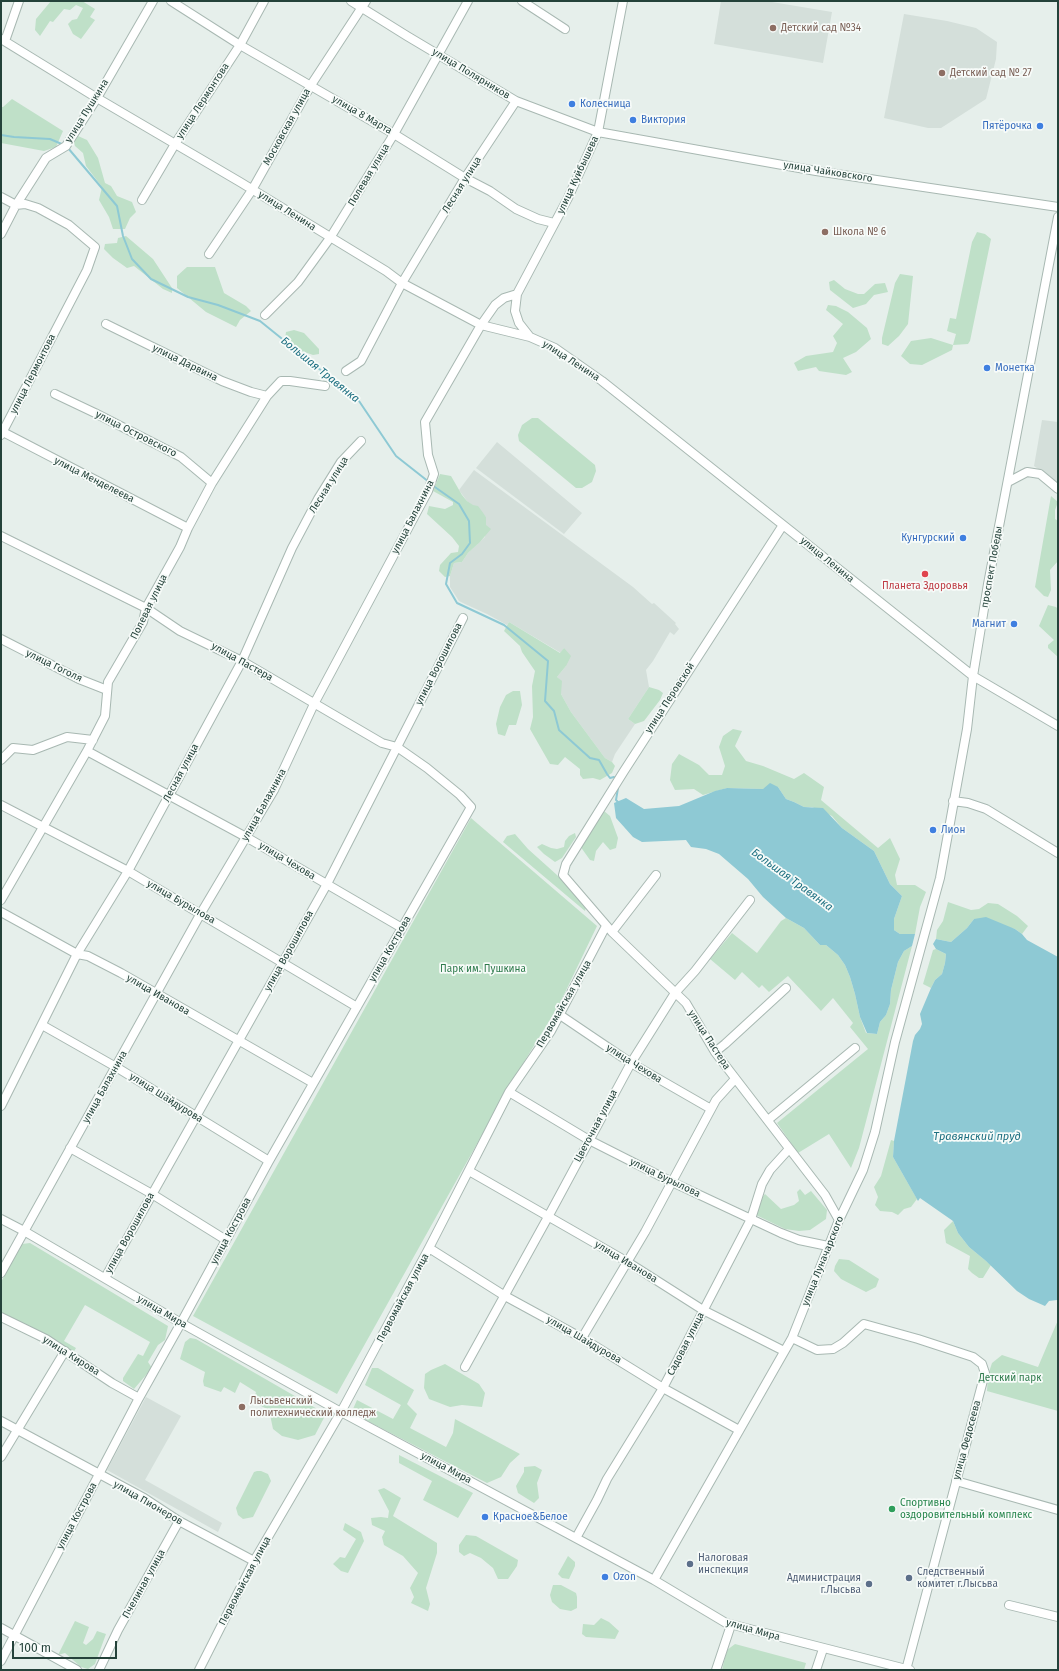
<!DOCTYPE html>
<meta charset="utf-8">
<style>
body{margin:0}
#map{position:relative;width:1059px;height:1671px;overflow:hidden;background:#e6efeb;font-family:"Fira Sans",sans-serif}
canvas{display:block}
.frame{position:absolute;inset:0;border:2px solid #24423a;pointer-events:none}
.scale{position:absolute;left:12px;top:1641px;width:105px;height:18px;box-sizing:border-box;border:2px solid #24423a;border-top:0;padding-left:5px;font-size:12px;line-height:14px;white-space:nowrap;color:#24423a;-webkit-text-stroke:3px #f7fbf9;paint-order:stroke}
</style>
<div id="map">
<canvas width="1059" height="1671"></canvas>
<div class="frame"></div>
<div class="scale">100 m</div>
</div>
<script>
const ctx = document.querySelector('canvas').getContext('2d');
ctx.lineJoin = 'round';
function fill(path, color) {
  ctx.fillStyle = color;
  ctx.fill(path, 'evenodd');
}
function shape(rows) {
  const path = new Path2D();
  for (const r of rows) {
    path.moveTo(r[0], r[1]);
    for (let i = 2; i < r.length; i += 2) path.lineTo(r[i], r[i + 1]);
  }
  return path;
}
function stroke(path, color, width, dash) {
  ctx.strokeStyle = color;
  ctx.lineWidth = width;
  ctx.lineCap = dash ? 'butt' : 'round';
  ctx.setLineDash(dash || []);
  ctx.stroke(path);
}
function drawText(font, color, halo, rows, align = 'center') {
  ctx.font = font + ' "Fira Sans",sans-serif';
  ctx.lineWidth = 3.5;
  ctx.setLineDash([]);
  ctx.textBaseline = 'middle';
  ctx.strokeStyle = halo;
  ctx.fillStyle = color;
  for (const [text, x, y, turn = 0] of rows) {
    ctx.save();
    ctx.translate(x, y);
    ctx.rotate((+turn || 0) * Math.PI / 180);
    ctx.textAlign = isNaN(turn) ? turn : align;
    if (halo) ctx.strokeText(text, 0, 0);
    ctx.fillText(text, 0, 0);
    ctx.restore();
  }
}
fill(shape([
 [721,1,766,1,832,12,823,63,714,44],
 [904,14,947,21,976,28,997,42,996,59,986,99,941,128,928,128,884,118],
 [1042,420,1058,422,1058,483,1034,466],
 [497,442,582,513,564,534,476,468],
 [474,470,633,587,652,604,654,603,676,623,675,624,679,629,674,635,670,632,653,661,646,670,649,687,628,719,635,724,615,754,612,762,605,758,571,712,561,694,561,682,557,677,566,666,564,648,561,653,509,622,507,625,487,614,465,604,459,601,450,587,450,576,454,563,462,562,468,553,485,537,486,517,467,501,459,490],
 [146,1397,181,1416,145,1480,222,1523,218,1532,107,1470]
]), '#d4dfda');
fill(shape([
 [51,1,82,1,95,9,90,17,95,20,81,39,73,34,68,24,72,20,77,19,83,8,76,5,70,10,64,9,53,22,50,21,40,36,35,30,36,19],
 [12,99,63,131,56,147,44,151,1,143,1,107,3,107],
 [78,136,87,140,98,158,105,183,111,186,117,196,132,202,136,212,130,218,125,229,113,229,109,217,99,200,102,187,86,166,83,153,75,146,74,142],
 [977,232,985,234,991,239,970,341,968,344,953,345,952,350,922,365,910,364,901,356,911,341,931,338,953,345,956,334,947,331,950,318,956,319,972,242],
 [126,236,153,259,172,288,172,293,163,289,134,266,127,268,113,258,104,249,105,244,117,243,118,238],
 [187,267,215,267,224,293,246,306,251,311,240,320,236,327,206,312,177,288,177,276],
 [900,274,913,276,908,324,899,336,888,346,882,344,882,338,895,283],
 [834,280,845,289,858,294,864,294,875,284,885,283,888,292,874,295,866,304,853,308,830,290,829,282],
 [828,305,836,306,848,312,867,328,871,339,856,352,843,358,852,372,846,375,819,371,816,367,798,371,794,363,806,356,833,352,837,343,833,336,843,324,826,310],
 [294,330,304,333,319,349,319,354,313,355,296,349,285,339,286,332],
 [532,418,538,418,595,465,596,471,592,482,582,488,576,488,519,441,518,435,522,425],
 [440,474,451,476,462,495,467,501,473,505,478,506,481,510,486,517,486,525,491,529,480,542,468,553,462,562,454,563,450,576,445,577,439,571,440,565,451,553,458,552,459,546,452,537,427,514,429,506,445,509,453,505,453,502,433,491],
 [1051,496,1058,502,1055,510,1055,519,1058,521,1058,561,1050,570,1051,590,1048,597,1044,596,1035,587],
 [1048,605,1056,607,1058,609,1058,657,1048,648,1048,645,1054,640,1039,626],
 [509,622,560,653,564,648,571,656,566,666,557,677,562,681,561,694,571,712,605,758,612,762,615,766,612,773,600,780,593,778,583,779,580,775,580,769,565,757,558,765,550,764,530,729,533,717,532,686,535,671,522,652,520,646,504,631],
 [649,687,659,690,663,693,660,700,644,721,635,724,628,719],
 [513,691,520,691,522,705,516,725,509,725,505,736,498,734,496,724,500,707,506,695],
 [733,729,742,731,735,746,746,761,763,766,794,779,804,773,824,787,821,800,878,848,890,838,900,859,895,875,897,885,915,885,926,892,920,907,915,934,900,934,894,930,894,919,902,896,890,884,874,851,842,828,832,816,812,807,804,807,794,802,786,799,778,787,763,789,727,788,703,795,694,789,675,790,670,780,672,764,679,754,699,765,709,775,722,775,725,766,719,747,723,736],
 [604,811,610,816,618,838,616,848,610,850,603,842,596,851,594,861,590,860,580,846],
 [471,818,597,926,559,1005,511,1083,337,1394,193,1316],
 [575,833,576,837,562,858,555,862,544,854,537,847,542,844,551,848,557,849,564,847,565,841,569,836],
 [515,834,528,849,557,875,586,907,585,911,503,842,507,836],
 [948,902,971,910,979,909,988,903,998,904,1017,916,1028,926,1022,934,1015,929,974,919,967,928,951,942,936,939,937,930,943,921],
 [786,918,804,928,820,945,826,945,838,955,845,965,850,977,855,994,860,1017,866,1033,877,1034,880,1022,886,1015,890,1004,891,990,898,962,904,951,912,946,859,1148,851,1168,829,1134,798,1153,777,1123,868,1049,850,1027,853,1023,833,998,821,1011,788,976,769,992,762,985,759,988,742,972,735,980,710,959,732,933,757,953,781,921],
 [936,949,946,954,945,963,942,974,935,980,931,988,923,984,933,950],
 [891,1140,894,1141,893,1157,917,1199,911,1207,904,1209,898,1215,892,1212,880,1211,875,1205,878,1197,874,1187,881,1176],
 [800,1189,805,1195,811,1191,827,1210,826,1219,810,1230,799,1231,785,1229,754,1214,756,1204,765,1194,781,1209,794,1205,799,1201,797,1192],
 [953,1221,958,1233,969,1247,991,1265,983,1278,979,1278,972,1273,968,1269,970,1256,946,1243,944,1230],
 [30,1243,168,1326,165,1340,158,1345,148,1362,152,1368,134,1389,123,1381,123,1378,138,1354,143,1356,150,1342,85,1305,64,1341,76,1348,73,1353,1,1314,1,1282,22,1244],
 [839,1259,849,1260,879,1279,876,1287,866,1292,841,1279,834,1271,835,1266],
 [1058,1320,1058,1411,987,1391,988,1375,992,1363,1002,1355,1038,1367],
 [190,1338,196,1339,326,1414,315,1435,298,1440,282,1436,273,1429,269,1410,253,1402,256,1392,240,1382,235,1393,224,1387,221,1392,204,1386,203,1381,205,1372,180,1359,185,1342],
 [445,1364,479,1384,485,1393,482,1407,462,1405,450,1407,429,1399,424,1388,425,1374,431,1370],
 [372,1368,378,1368,414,1390,407,1404,417,1414,410,1428,446,1447,453,1433,455,1419,520,1454,510,1463,501,1477,487,1483,356,1415,353,1409,357,1400,393,1419,401,1405,365,1385],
 [399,1455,473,1493,458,1518,423,1500,432,1481,399,1463],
 [535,1466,542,1470,537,1483,539,1498,534,1503,518,1493,516,1486,524,1472,524,1467],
 [257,1471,261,1471,268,1474,271,1481,253,1517,243,1519,238,1515,236,1508,254,1472],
 [384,1488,401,1498,393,1516,437,1543,437,1553,426,1588,430,1604,428,1611,411,1603,414,1597,410,1588,418,1573,403,1556,384,1545,382,1537,385,1531,372,1525,371,1518,381,1517,388,1518,389,1511,378,1490],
 [345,1523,361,1532,364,1541,348,1573,341,1571,333,1564,340,1557,345,1558,356,1539,343,1530],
 [466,1535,476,1536,518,1560,517,1566,508,1579,498,1579,493,1568,481,1558,470,1553,464,1556,459,1552,459,1545],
 [568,1556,575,1562,575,1566,569,1579,562,1578,558,1574],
 [553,1585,561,1585,576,1593,577,1597,577,1608,571,1611,560,1609,552,1602,550,1595],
 [601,1618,609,1622,619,1631,615,1639,586,1637,582,1634,583,1624,594,1625],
 [75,1621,89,1627,83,1643,86,1645,93,1639,97,1631,106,1634,95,1664,88,1669,81,1667,65,1653,58,1655],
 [735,1644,806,1663,804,1670,722,1670,727,1650]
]), '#bfe0c8');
fill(shape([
 [770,783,778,787,786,799,794,802,804,807,823,808,842,828,874,851,890,884,902,896,894,919,894,930,900,934,915,934,912,946,904,951,898,962,891,990,890,1004,886,1015,880,1022,877,1034,867,1033,860,1017,855,994,850,977,845,965,838,955,826,945,820,945,804,928,786,918,763,897,748,879,719,854,706,849,691,847,686,840,642,842,633,837,616,818,614,803,626,798,644,809,679,806,715,791,727,788,763,789],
 [986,917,1015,929,1022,934,1027,940,1058,957,1058,1302,1057,1300,1049,1301,1045,1306,1029,1299,1017,1291,986,1261,969,1247,958,1233,953,1221,920,1198,918,1201,893,1157,894,1141,913,1041,915,1035,920,1029,922,1024,920,1014,931,988,935,980,942,974,945,963,946,954,936,949,933,944,936,939,951,942,967,928,974,919]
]), '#8ec9d4');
stroke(shape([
 [1,135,14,137,50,139,64,145],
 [68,148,117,206,123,236,132,259,151,279,188,297,218,305,260,321,359,401,396,456,429,482],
 [432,485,459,504,469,521,470,543,462,554,450,563,446,584,457,603,504,625,548,661,545,701,554,711,559,730,590,758,599,760,607,774,610,778,614,777],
 [618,788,616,800,618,802]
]), '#8ec9d4', 2);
const minor = shape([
 [171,1,240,45,394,134,465,178,490,191,516,209,538,219,554,223],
 [351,1,407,36,516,101,598,132,816,171,1058,207],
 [522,1,565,29],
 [1,39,97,98,240,182,386,271,402,283,481,325,530,337,555,348,602,381,973,676,1058,726],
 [5,41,19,1],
 [1,197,16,205,25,204,38,208,69,225,95,247,87,270,1,435],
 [142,200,175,144,240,45,264,1],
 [1,234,16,205,46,158,66,146,97,98,153,1],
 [209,254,252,190,311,85,366,1],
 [265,315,298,282,330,238,394,134,468,1],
 [106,324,222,381,251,392,267,396],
 [530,337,519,323,515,311,517,294,568,198,598,132,623,1],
 [346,371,361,361,402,283,465,178,516,101],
 [55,394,95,413,181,457,212,483],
 [1,431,188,528],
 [1008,482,1027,472,1040,474,1058,489],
 [783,525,624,771,566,864,563,875,612,932,686,1003,715,1052,825,1195,839,1220],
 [1,536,146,608,180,631,242,661,382,743,397,747,427,768,460,795,471,807,269,1161,181,1323,139,1398,1,1661],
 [1,639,79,679,107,690],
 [87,751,246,837,402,928],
 [1,760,13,748,33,750,67,737,93,740],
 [953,801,968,803,986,809,1058,853],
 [1,805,128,871,357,1007],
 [1,900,87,751,105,716,108,682,143,622,146,608,180,547,188,528,212,483,267,396,281,381,290,381,325,386],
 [1,912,77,954,88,956,121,973,313,1083],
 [612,932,656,875],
 [560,1015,631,1063,711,1109],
 [42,1025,116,1067,269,1161],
 [715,1052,725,1044,786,988],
 [509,1092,589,1140,672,1182,781,1233,799,1240,828,1246],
 [1,1106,77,954,128,871,242,661,292,548,318,499,341,462,361,441],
 [768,1120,855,1048],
 [70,1148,152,1194,226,1240],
 [469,1171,626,1261,703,1310,784,1351],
 [1,1219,24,1231,181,1323,341,1412,654,1580,726,1623,910,1670],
 [429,1248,505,1296,582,1338,663,1388,739,1430],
 [1,1273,201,913,274,790,314,704,428,491,434,474,428,455,425,422,481,325,495,305,504,298,517,294],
 [105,1278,327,884,463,618],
 [1,1317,46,1339,112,1383,139,1398],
 [582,1338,645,1232,716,1100,735,1079],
 [792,1338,817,1350,833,1349,843,1343,864,1324,918,1339,973,1357,982,1364,985,1373,906,1670],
 [465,1367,548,1217,631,1063,675,993,695,971,750,900],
 [1,1421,144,1498,179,1521,254,1561],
 [1,1457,65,1351],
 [956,1481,1058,1510],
 [576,1538,597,1500,607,1479,663,1388,751,1219,762,1184,770,1170,789,1149],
 [654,1580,792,1338,839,1220,863,1170,875,1132,895,1042,940,878,967,729,973,676,988,584,1058,217],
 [1009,1605,1058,1617],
 [1,1628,77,1670],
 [99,1670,118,1630,179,1521],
 [199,1670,254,1561,341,1412,429,1248,509,1092,551,1031,606,926],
 [716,1670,731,1625],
 [816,1670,823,1649]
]);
stroke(minor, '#a8b8b2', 10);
stroke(minor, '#fff', 8);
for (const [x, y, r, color] of [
 [773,28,4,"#8d6e63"],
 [942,73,4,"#8d6e63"],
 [572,104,4,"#3f7fe0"],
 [633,120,4,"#3f7fe0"],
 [1040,126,4,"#3f7fe0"],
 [825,232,4,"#8d6e63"],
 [987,368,4,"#3f7fe0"],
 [963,538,4,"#3f7fe0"],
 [925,574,4,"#e0444e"],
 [1014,624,4,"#3f7fe0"],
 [933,830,4,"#3f7fe0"],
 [242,1407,4,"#8d6e63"],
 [892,1509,4,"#2e9e5b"],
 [485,1517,4,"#3f7fe0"],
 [690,1564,4,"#5c6f8a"],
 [605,1577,4,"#3f7fe0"],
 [909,1578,4,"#5c6f8a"],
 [869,1584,4,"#5c6f8a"]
]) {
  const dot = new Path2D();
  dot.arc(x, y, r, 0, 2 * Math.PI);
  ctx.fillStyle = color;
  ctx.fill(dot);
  stroke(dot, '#f7fbf9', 1.5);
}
drawText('10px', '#785e54', '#f7fbf9', [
 ["Детский сад №34",781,28],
 ["Детский сад № 27",950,73],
 ["Школа № 6",833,232],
 ["Лысьвенский",250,1401],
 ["политехнический колледж",250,1413]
], 'left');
drawText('10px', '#24423a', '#f7fbf9', [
 ["улица Полярников",471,74,31],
 ["улица Лермонтова",203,101,-57],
 ["улица Пушкина",87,111,-58],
 ["улица 8 Марта",362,115,30],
 ["Московская улица",287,127,-61],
 ["улица Чайковского",828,172,9],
 ["Полевая улица",369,175,-59],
 ["улица Куйбышева",578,175,-65],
 ["Лесная улица",462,185,-58],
 ["улица Ленина",287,211,32],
 ["улица Ленина",571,361,33],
 ["улица Дарвина",185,363,26],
 ["улица Лермонтова",33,374,-63],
 ["улица Островского",136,434,27],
 ["улица Менделеева",94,480,27],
 ["Лесная улица",329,485,-58],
 ["улица Балахнина",413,517,-63],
 ["улица Ленина",827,560,39],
 ["проспект Победы",992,567,-80],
 ["Полевая улица",149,607,-64],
 ["улица Пастера",242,662,29],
 ["улица Ворошилова",439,664,-63],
 ["улица Гоголя",54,666,26],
 ["улица Перовской",670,698,-57],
 ["Лесная улица",181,773,-62],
 ["улица Балахнина",264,805,-61],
 ["улица Чехова",287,861,31],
 ["улица Бурылова",181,902,30],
 ["улица Кострова",390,949,-60],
 ["улица Ворошилова",289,951,-61],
 ["улица Иванова",158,995,30],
 ["Первомайская улица",564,1004,-60],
 ["улица Пастера",709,1040,57],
 ["улица Чехова",634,1064,32],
 ["улица Балахнина",105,1087,-61],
 ["улица Шайдурова",166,1098,32],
 ["Цветочная улица",596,1126,-62],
 ["улица Бурылова",665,1178,26],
 ["улица Кострова",231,1231,-62],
 ["улица Ворошилова",130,1233,-61],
 ["улица Луначарского",823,1261,-68],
 ["улица Иванова",626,1262,31],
 ["Первомайская улица",403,1298,-62],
 ["улица Мира",162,1312,30],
 ["улица Шайдурова",584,1340,30],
 ["Садовая улица",686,1344,-63],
 ["улица Кирова",71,1356,32],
 ["улица Федосеева",967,1440,-75],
 ["улица Мира",446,1468,28],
 ["улица Пионеров",148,1503,30],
 ["улица Кострова",77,1516,-62],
 ["Первомайская улица",245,1581,-62],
 ["Пчелиная улица",144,1584,-61],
 ["улица Мира",753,1630,16]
]);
drawText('10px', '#366cbe', '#f7fbf9', [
 ["Колесница",580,104],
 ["Виктория",641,120],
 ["Пятёрочка",1032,126,"right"],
 ["Монетка",995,368],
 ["Кунгурский",955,538,"right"],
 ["Магнит",1006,624,"right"],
 ["Лион",941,830],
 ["Красное&Белое",493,1517],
 ["Ozon",613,1577]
], 'left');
drawText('10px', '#be3a42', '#f7fbf9', [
 ["Планета Здоровья",925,586]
]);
drawText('10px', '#2d7a4b', '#f7fbf9', [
 ["Парк им. Пушкина",483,969],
 ["Детский парк",1010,1378]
]);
drawText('10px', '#27864d', '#f7fbf9', [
 ["Спортивно",900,1503],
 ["оздоровительный комплекс",900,1515]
], 'left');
drawText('10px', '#4e5e75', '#f7fbf9', [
 ["Налоговая",698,1558],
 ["инспекция",698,1570],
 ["Следственный",917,1572],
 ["комитет г.Лысьва",917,1584],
 ["Администрация",861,1578,"right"],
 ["г.Лысьва",861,1590,"right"]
], 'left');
drawText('italic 11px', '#1c6f80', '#f7fbf9', [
 ["Большая Травянка",320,370,39],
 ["Большая Травянка",792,880,36],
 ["Травянский пруд",977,1137]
]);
</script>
